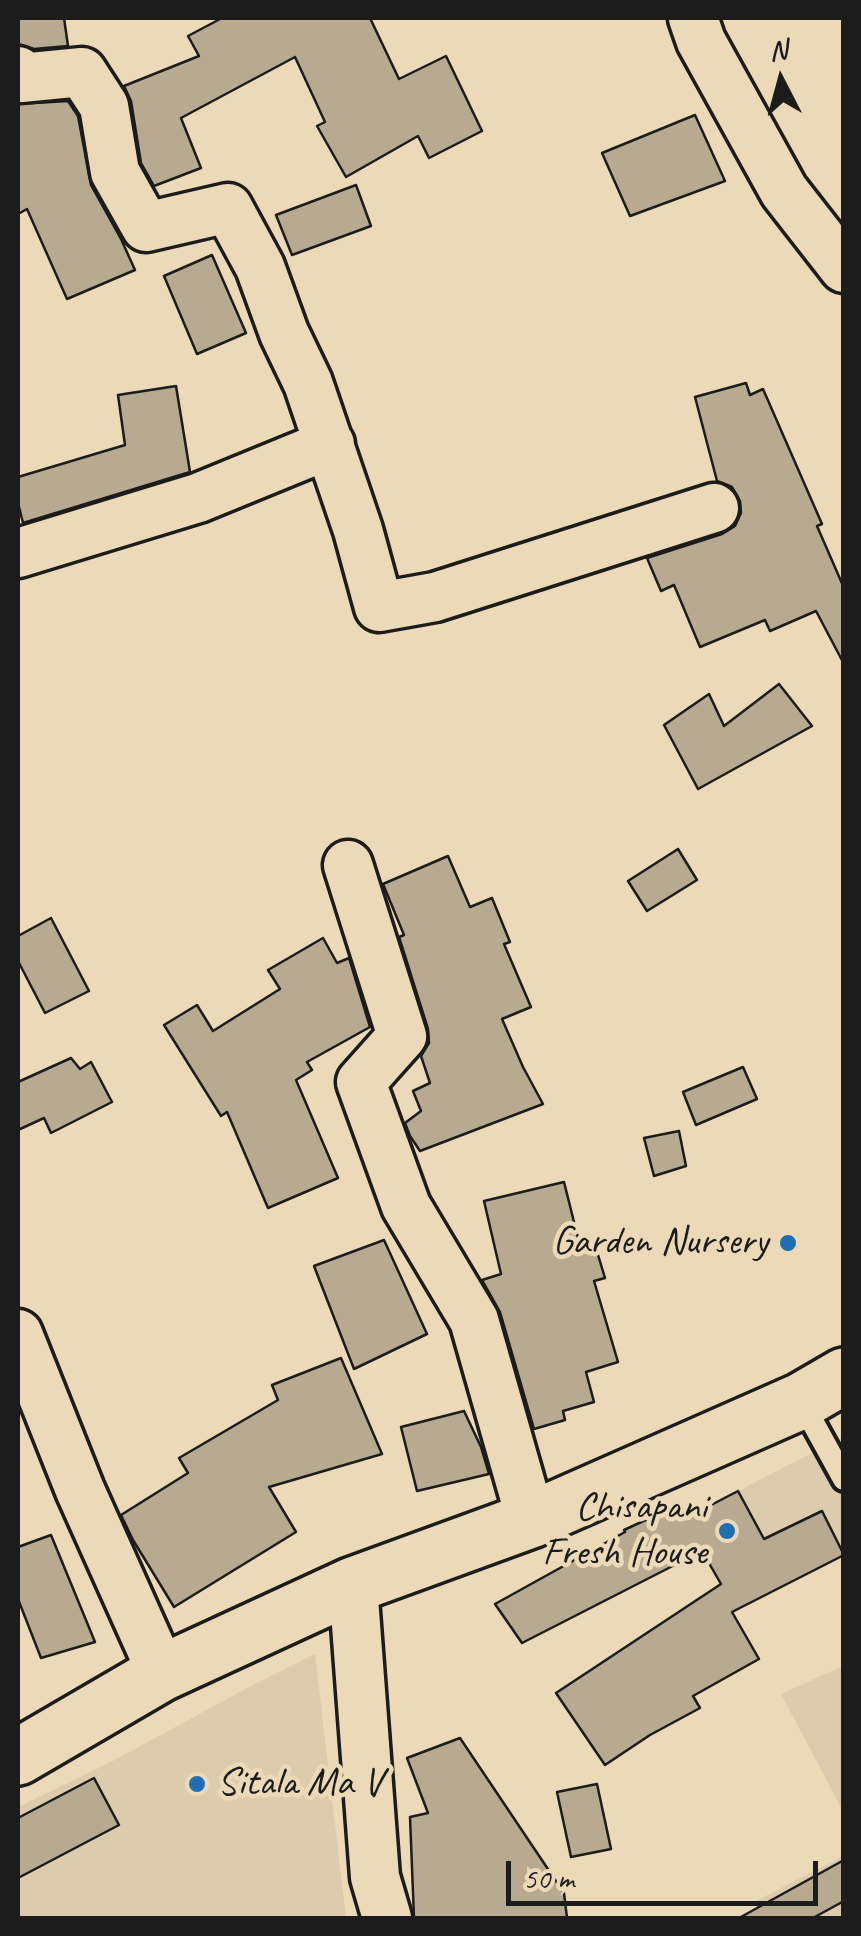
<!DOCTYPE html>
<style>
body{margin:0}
#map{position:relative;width:861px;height:1936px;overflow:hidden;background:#ecd9b7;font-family:Caveat,sans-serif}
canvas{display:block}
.frame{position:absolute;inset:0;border:20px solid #1c1c1c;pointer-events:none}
.north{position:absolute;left:731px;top:30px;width:100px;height:100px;-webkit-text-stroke:8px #ecd9b7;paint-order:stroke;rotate:354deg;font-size:28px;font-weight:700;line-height:40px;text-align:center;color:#1c1c1c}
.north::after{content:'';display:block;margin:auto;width:35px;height:45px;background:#1c1c1c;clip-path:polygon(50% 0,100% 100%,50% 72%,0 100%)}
.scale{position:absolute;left:506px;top:1861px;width:312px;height:45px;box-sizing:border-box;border:5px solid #1c1c1c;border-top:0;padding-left:12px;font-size:30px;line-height:35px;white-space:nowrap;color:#1c1c1c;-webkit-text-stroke:8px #ecd9b7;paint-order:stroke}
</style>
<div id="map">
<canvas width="861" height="1936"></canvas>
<div class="frame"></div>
<div class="north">N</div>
<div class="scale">50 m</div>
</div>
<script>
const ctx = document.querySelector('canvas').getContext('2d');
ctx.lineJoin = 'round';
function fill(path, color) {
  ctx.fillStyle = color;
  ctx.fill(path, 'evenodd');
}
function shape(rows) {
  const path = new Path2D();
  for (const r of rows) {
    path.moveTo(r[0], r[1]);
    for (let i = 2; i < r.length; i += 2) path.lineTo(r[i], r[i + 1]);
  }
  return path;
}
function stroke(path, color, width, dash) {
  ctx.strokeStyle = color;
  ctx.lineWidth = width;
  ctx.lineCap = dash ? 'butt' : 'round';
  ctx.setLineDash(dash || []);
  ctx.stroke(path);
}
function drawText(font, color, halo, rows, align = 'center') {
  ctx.font = font + ' Caveat,sans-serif';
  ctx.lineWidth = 9;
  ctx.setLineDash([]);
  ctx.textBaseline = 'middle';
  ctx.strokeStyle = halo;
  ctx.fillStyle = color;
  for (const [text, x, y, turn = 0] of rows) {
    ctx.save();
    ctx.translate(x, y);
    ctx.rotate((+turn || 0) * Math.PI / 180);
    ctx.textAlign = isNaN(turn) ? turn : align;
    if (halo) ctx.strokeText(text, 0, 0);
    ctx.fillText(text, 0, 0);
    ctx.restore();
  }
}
fill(shape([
 [843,1437,843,1555,822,1511,764,1539,738,1491],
 [315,1654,346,1918,18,1918,18,1807,111,1762,251,1686],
 [843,1666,843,1811,781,1694],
 [843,1856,843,1918,764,1918,754,1902]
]), '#dccbac');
const building = shape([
 [18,18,64,18,68,46,34,49,18,44,18,18],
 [222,18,370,18,399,79,446,56,482,131,429,158,418,136,346,177,317,126,325,122,295,57,181,118,201,168,154,186,141,163,131,101,124,86,199,56,188,36,222,18],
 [68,101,78,116,91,185,121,239,135,270,67,299,27,209,18,214,18,104,68,101],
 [695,115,725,181,630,216,602,153,695,115],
 [356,185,371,226,292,255,276,215,356,185],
 [212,255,246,333,197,354,164,276,212,255],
 [746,383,750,395,763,389,822,524,817,526,844,588,844,664,816,611,770,631,765,620,700,647,674,585,661,591,647,558,722,534,735,526,741,513,740,501,732,487,717,481,695,397,746,383],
 [176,386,190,472,23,523,18,503,18,477,125,445,118,395,176,386],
 [779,684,812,726,698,789,664,725,709,694,724,726,779,684],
 [678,849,697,880,647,911,628,881,678,849],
 [448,856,470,907,492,898,510,942,504,944,531,1007,502,1019,523,1067,543,1104,420,1151,410,1136,405,1123,421,1111,413,1091,430,1083,421,1056,429,1043,428,1029,399,937,404,935,383,884,448,856],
 [51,918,89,991,45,1013,18,961,18,936,51,918],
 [323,938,337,963,349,958,370,1027,307,1062,312,1070,296,1080,338,1178,268,1208,227,1112,221,1116,164,1025,197,1005,213,1031,280,989,268,970,323,938],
 [71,1058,80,1069,91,1062,112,1102,51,1133,44,1118,18,1130,18,1082,71,1058],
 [743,1067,757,1099,696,1125,683,1092,743,1067],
 [679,1131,686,1166,654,1176,644,1138,679,1131],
 [564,1182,581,1250,595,1245,605,1278,594,1281,618,1362,586,1372,594,1402,563,1411,565,1420,534,1429,500,1312,482,1280,501,1274,484,1201,564,1182],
 [384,1240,427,1334,354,1369,314,1266,384,1240],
 [341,1358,382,1454,269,1487,296,1532,174,1607,133,1540,121,1515,188,1473,179,1458,278,1400,272,1385,341,1358],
 [464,1411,481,1447,489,1474,417,1491,401,1427,464,1411],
 [738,1491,764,1539,822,1511,844,1555,732,1612,759,1659,693,1696,700,1708,650,1735,605,1765,556,1693,721,1584,702,1551,522,1643,495,1604,625,1532,624,1530,678,1505,686,1518,738,1491],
 [51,1535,95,1642,41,1658,18,1599,18,1547,51,1535],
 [460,1738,564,1893,567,1918,414,1918,410,1817,428,1813,407,1758,460,1738],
 [94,1778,119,1825,18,1878,18,1818,94,1778],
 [597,1784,611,1849,571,1857,557,1792,597,1784],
 [844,1860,844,1901,813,1918,739,1918,844,1860]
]);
fill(building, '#b8aa91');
stroke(building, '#1c1c1c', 2.5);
const lane = shape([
 [801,1401,844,1479]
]);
const street = shape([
 [693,18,701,41,784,191,844,268],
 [18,71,21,78,82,72,104,106,115,172,146,227,228,208,260,267,284,333,308,383,358,530,379,607,435,597,714,508],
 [18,553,198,498,330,444],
 [348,865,402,1036,361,1082,406,1206,474,1320,531,1520],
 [18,1334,80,1490,162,1673],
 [353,1585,375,1877,387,1918]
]);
const secondary = shape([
 [18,1757,162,1673,353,1585,531,1520,801,1401,844,1376]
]);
stroke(lane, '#1c1c1c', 30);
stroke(street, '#1c1c1c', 55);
stroke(secondary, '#1c1c1c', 62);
stroke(lane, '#ecd9b7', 22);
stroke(street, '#ecd9b7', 48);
stroke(secondary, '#ecd9b7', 55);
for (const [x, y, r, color] of [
 [788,1243,10,"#1f6fb2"],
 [727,1531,10,"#1f6fb2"],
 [197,1784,10,"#1f6fb2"]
]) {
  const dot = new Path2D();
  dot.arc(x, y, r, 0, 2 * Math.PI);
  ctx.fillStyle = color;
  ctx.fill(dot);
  stroke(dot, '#ecd9b7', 4);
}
drawText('40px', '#1c1c1c', '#ecd9b7', [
 ["Garden Nursery",768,1243],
 ["Chisapani",707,1508],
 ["Fresh House",707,1554],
 ["Sitala Ma V",217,1784,"left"]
], 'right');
</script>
